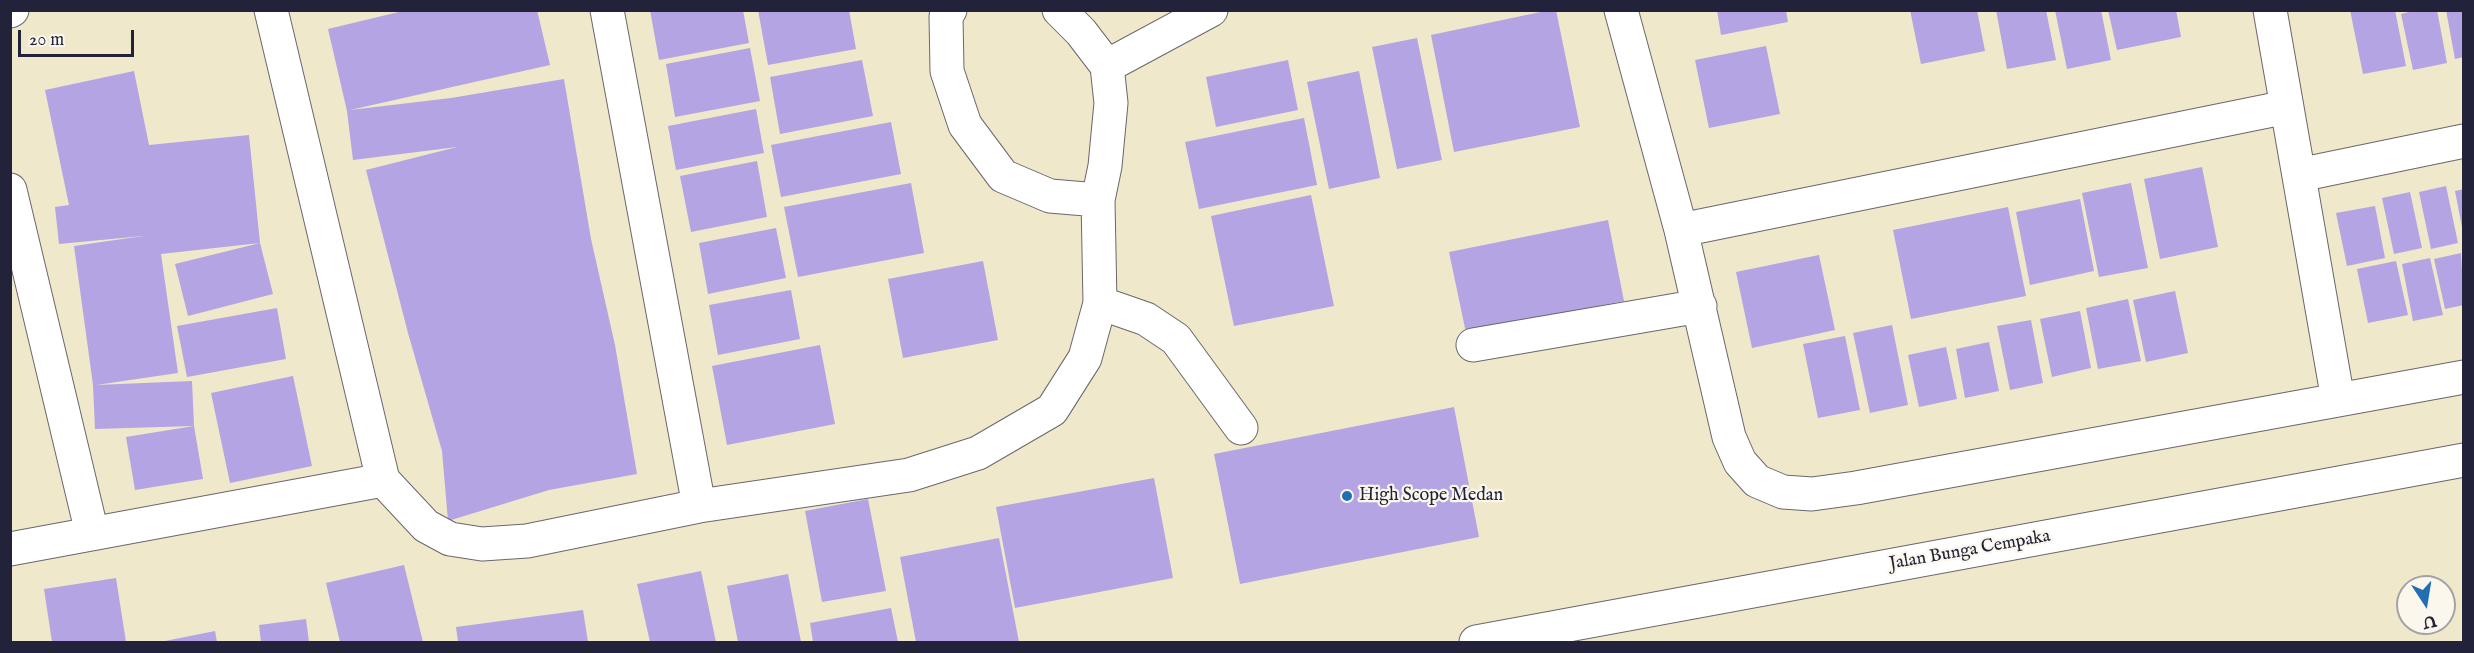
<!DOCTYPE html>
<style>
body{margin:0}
#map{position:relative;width:2474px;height:653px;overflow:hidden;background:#efe8cb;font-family:"IM FELL English",serif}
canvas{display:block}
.frame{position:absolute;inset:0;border:12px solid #22223b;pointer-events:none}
.north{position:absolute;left:2396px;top:575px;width:60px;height:60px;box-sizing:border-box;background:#fbf7ec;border:2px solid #a4a2a5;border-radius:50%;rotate:168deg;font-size:16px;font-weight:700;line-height:24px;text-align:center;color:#22223b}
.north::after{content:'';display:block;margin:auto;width:21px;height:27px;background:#1f6fb2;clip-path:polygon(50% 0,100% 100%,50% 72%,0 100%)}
.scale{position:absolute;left:18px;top:30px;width:116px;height:27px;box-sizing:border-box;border:3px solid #22223b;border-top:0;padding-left:8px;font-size:18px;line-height:21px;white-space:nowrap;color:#22223b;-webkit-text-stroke:4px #fbf7ec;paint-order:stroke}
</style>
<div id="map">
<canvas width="2474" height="653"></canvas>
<div class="frame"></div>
<div class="north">U</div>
<div class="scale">20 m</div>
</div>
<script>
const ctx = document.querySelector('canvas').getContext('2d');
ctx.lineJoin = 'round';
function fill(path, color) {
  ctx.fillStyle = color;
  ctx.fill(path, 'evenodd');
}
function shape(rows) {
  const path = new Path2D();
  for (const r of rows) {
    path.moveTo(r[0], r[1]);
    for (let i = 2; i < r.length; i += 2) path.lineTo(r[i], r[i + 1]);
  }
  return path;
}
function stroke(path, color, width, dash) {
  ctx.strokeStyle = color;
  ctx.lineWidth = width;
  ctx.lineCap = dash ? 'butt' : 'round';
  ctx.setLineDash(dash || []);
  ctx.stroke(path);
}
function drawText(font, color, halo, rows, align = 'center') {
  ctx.font = font + ' "IM FELL English",serif';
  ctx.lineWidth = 4.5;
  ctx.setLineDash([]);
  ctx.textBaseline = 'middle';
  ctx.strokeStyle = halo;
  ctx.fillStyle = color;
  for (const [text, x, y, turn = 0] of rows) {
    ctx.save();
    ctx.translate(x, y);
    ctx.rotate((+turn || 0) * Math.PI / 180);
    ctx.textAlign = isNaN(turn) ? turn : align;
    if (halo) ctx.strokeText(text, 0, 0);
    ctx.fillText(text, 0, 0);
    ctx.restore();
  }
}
fill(shape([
 [407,10,537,10,550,65,350,110,451,98,564,79,591,239,615,345,637,474,549,490,448,521,442,451,408,333,366,170,457,147,353,160,347,111,328,29],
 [650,10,743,10,749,43,659,60],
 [758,10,849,10,856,49,768,65],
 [1550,10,1556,10,1580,127,1454,152,1431,35],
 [1717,10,1786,10,1788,22,1721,35],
 [1910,10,1977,10,1985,51,1921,64],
 [1996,10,2046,10,2056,60,2007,69],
 [2055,10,2101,10,2111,60,2067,69],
 [2108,10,2176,10,2181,37,2117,50],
 [2350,10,2395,10,2406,66,2363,74],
 [2417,10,2437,10,2447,63,2413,70,2401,14],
 [2446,10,2464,10,2464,57,2455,59],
 [1417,38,1442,160,1397,169,1372,47],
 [1766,46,1780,114,1709,128,1695,60],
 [750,48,760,101,675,117,666,64],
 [862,60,873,116,780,134,770,77],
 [1288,60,1298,110,1216,127,1206,77],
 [134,71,149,145,249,135,260,243,161,254,178,373,96,385,192,381,194,426,95,429,93,385,74,246,143,236,59,244,55,207,69,205,45,90],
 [1359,71,1380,178,1329,189,1307,82],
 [756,109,764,153,676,170,668,126],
 [1304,118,1317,185,1199,209,1185,142],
 [891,122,901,174,781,197,771,145],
 [757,161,767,217,691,232,680,176],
 [2202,167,2218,247,2160,259,2144,179],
 [911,183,924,253,798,277,784,207],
 [2131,183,2148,268,2099,277,2082,193],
 [2446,186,2458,243,2431,249,2419,192],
 [2464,189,2464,227,2462,227,2455,191],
 [2410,192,2422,248,2394,254,2382,198],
 [1311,195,1334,306,1234,326,1211,216],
 [2080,199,2094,271,2030,285,2016,212],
 [2375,206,2385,258,2347,266,2336,213],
 [2008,207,2026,296,1911,319,1893,230],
 [1608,220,1624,301,1466,333,1449,252],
 [776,228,786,278,708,294,699,243],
 [260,243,273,294,188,316,175,264],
 [2461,253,2464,305,2445,309,2434,259],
 [1819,255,1835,330,1752,348,1736,272],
 [2430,258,2443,315,2413,321,2402,264],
 [983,261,998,340,903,358,888,279],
 [2396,261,2408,315,2368,323,2357,269],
 [791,290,800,339,718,355,709,305],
 [2175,291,2188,353,2146,362,2133,300],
 [2128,299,2141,361,2098,369,2086,308],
 [277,308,286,359,187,377,177,326],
 [2080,311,2091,368,2052,377,2040,319],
 [2031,320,2043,383,2010,390,1997,326],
 [1892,325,1908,405,1870,413,1853,333],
 [1845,336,1860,410,1818,418,1803,344],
 [1989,342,1999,391,1965,398,1956,349],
 [820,345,835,424,727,445,712,366],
 [1946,347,1957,399,1919,407,1908,355],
 [293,376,312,466,230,483,211,393],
 [1454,407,1479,537,1240,584,1214,454],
 [194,426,203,479,135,490,126,437],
 [1154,478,1173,578,1015,608,996,507],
 [868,499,886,591,822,602,805,511],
 [999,538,1019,642,916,642,900,557],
 [404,565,423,642,340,642,326,583],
 [701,571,716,642,650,642,637,584],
 [788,574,801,642,738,642,727,586],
 [116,578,126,642,52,642,44,589],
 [891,608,898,642,813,642,810,623],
 [583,610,588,642,458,642,456,627],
 [306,619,309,642,261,642,259,625],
 [215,631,217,642,165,642,165,641]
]), '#b4a4e3');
const minor = shape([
 [271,10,383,480,426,526,450,539,482,544,527,541,699,506,909,475,978,453,1052,410,1085,358,1100,303,1098,200,1105,166,1111,103,1107,66,1211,10],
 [607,10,699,506],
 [950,10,946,16,947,71,965,125,1003,176,1050,196,1098,200],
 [1059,10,1081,32,1107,66],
 [1621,10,1681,230,1729,437,1740,462,1757,481,1783,492,1812,494,1856,488,2464,377],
 [2270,10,2338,400],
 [10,11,12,10],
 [2299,175,2464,141],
 [10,190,92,533],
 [1681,230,2287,107],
 [1100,303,1146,319,1176,339,1241,428],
 [1473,345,1700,306],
 [10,549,383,480],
 [1476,642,2464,460]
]);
stroke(minor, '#6a676d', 35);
stroke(minor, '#fff', 33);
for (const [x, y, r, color] of [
 [1347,496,6,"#1f6fb2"]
]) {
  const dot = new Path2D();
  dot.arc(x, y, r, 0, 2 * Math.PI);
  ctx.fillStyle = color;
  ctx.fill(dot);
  stroke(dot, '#fbf7ec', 2);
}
drawText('18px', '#22223b', '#fbf7ec', [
 ["High Scope Medan",1359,496]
], 'left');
drawText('18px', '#22223b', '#fbf7ec', [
 ["Jalan Bunga Cempaka",1970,551,-10]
]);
</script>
